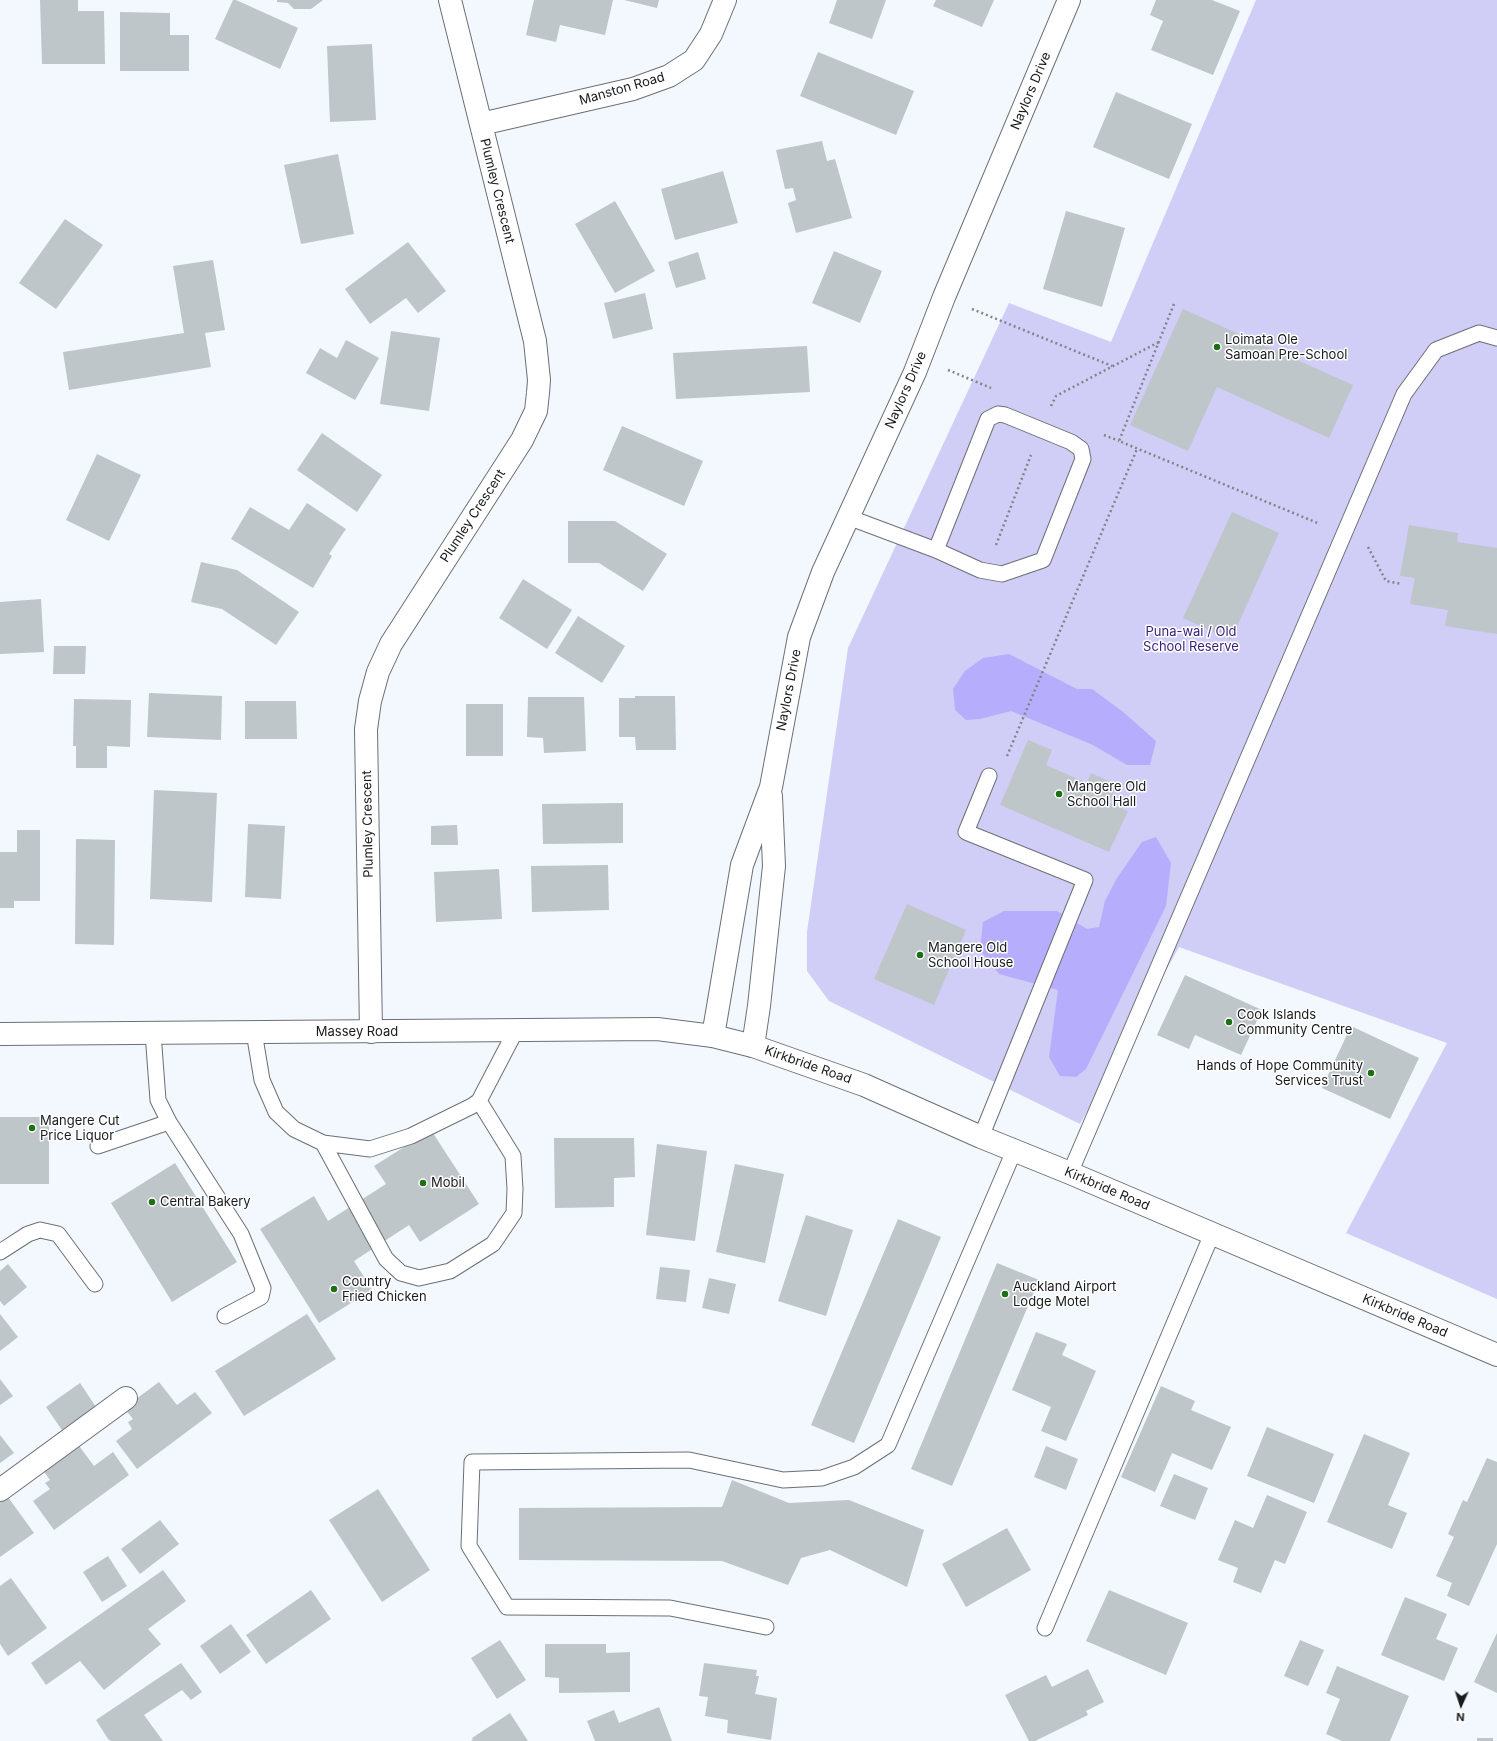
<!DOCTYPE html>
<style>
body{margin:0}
#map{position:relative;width:1497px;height:1741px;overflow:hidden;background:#f2f8fe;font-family:Inter,sans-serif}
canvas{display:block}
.north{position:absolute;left:1441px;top:1685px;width:40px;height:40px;-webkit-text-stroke:3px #fff;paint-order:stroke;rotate:183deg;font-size:11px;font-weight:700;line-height:16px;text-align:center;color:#181a1c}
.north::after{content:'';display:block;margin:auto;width:14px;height:18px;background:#181a1c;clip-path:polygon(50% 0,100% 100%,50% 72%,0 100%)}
</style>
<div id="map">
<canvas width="1497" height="1741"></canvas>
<div class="north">N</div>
</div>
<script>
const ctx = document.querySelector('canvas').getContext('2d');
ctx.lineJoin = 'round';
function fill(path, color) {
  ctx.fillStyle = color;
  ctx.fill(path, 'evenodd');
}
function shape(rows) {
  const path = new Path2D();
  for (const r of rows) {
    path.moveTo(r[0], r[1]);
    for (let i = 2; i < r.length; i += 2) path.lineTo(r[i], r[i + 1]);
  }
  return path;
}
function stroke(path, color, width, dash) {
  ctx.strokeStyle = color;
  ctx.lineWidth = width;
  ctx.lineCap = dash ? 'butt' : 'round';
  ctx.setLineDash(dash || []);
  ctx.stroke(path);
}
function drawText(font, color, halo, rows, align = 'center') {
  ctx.font = font + ' Inter,sans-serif';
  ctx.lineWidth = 3;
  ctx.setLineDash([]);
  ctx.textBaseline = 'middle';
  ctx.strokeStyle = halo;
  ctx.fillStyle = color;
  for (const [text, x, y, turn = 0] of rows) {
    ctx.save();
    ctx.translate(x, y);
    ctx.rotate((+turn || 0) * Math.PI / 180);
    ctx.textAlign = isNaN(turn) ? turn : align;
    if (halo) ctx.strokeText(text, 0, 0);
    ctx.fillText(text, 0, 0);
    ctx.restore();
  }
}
fill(shape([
 [1256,0,1497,0,1497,1299,1346,1233,1447,1043,1179,947,1080,1124,829,1001,807,971,807,932,848,648,1009,303,1111,342]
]), '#d0cdf6');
fill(shape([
 [1009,654,1077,689,1092,689,1122,711,1156,741,1150,765,1127,765,1093,745,1011,711,980,719,966,720,955,710,953,689,965,671,983,658],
 [1156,837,1171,863,1166,906,1086,1069,1076,1077,1060,1076,1049,1057,1058,990,999,974,980,950,983,922,1004,911,1057,911,1087,929,1099,927,1105,901,1117,878,1142,842]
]), '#b6aefc');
fill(shape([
 [40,0,78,0,78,11,104,11,105,64,42,64],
 [233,0,236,0,298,28,280,69,215,39],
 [277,0,323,0,311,9,294,9,288,3,277,2],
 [534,0,613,0,605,35,560,25,556,42,526,35],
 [624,0,659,0,657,8],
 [837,0,886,0,872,39,829,23],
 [936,0,994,0,982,27,933,6],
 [1156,0,1212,0,1240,11,1213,75,1151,50,1163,21,1150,15],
 [120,12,170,13,170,35,189,35,189,71,120,71],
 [372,44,376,120,330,122,327,46],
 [818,52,914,91,896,135,800,96],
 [1116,92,1192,124,1169,179,1093,147],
 [822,141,827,161,835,159,852,218,796,233,788,203,796,200,793,188,785,189,776,150],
 [338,154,354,234,301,244,284,165],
 [723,171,738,223,675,240,661,189],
 [615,201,655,271,615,293,575,224],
 [1066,211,1125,228,1102,307,1043,289],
 [65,219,103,245,56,309,19,283],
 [408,242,446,291,418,313,406,298,370,324,345,289],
 [834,251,882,271,860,323,812,303],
 [698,252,706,279,676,288,668,262],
 [213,260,225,330,205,333,211,367,69,390,63,352,184,333,173,266],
 [645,293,653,329,613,339,604,303],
 [1183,309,1353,385,1329,438,1217,387,1188,451,1130,425],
 [391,331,440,338,429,411,380,404],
 [346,340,379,358,355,400,306,373,320,348,337,358],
 [807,346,810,392,676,399,673,353],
 [622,426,703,461,684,506,603,470],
 [322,433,382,475,357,512,297,470],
 [97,454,141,475,109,541,66,520],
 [307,503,346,529,329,554,332,556,313,588,231,539,250,507,289,530],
 [1232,512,1279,533,1231,640,1183,618],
 [568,521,615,521,667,554,643,591,599,563,568,563],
 [1409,525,1458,533,1457,542,1497,548,1497,634,1445,626,1448,610,1410,604,1415,578,1400,576],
 [201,562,237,570,299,612,276,645,222,609,191,602],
 [523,579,572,610,547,649,499,618],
 [41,599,44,652,0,654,0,602],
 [578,616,625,646,602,683,555,653],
 [54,646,86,646,85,674,53,674],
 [149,693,222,696,221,740,147,737],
 [635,696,675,696,676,750,636,750,635,737,619,737,619,698,635,698],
 [528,697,584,697,586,751,544,753,543,738,527,737],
 [74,699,131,700,130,747,107,746,107,768,76,768,76,746,73,746],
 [245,701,296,701,297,739,245,739],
 [466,704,503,704,503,756,466,756],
 [1028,740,1052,750,1046,765,1087,783,1091,773,1117,785,1109,803,1128,811,1109,852,1000,805],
 [154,790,217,793,212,902,150,899],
 [623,803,623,843,543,844,542,804],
 [248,824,285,826,281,899,245,897],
 [457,825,458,845,431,845,431,826],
 [17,830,40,830,40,901,14,901,14,908,0,908,0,852,17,852],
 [76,839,115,840,114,945,75,944],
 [608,865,609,910,532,912,531,866],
 [499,869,502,919,436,922,434,872],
 [907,904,966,930,934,1005,874,979],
 [1185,975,1262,1010,1241,1055,1195,1035,1189,1049,1157,1035],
 [1351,1026,1419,1058,1390,1119,1322,1088],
 [0,1117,49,1117,49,1184,0,1184],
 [431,1130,479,1204,420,1242,409,1225,354,1261,372,1290,319,1323,260,1229,314,1196,328,1221,386,1184,374,1166],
 [554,1138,634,1138,635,1177,614,1178,614,1207,555,1208],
 [657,1144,707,1151,695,1241,646,1235],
 [175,1163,237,1262,172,1302,111,1203],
 [735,1164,784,1174,765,1263,716,1252],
 [806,1215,853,1230,826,1316,778,1301],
 [898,1219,941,1237,854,1443,811,1425],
 [997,1263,1039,1280,952,1486,911,1469],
 [8,1264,27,1287,4,1306,0,1301,0,1271],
 [660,1267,690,1270,686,1302,656,1299],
 [709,1278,736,1284,729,1314,702,1308],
 [0,1314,18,1337,0,1351],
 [307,1314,336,1359,244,1416,215,1371],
 [1036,1332,1067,1344,1062,1355,1096,1371,1066,1441,1041,1431,1051,1407,1012,1390],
 [0,1379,13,1396,0,1405],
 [159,1382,177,1405,195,1392,212,1413,137,1469,116,1441,132,1429,128,1422,133,1419,124,1408],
 [80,1383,96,1407,62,1430,46,1407],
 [1161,1386,1195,1401,1191,1410,1231,1427,1212,1470,1172,1453,1155,1492,1121,1477],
 [1267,1427,1334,1454,1314,1503,1247,1476],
 [1364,1434,1410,1453,1388,1505,1407,1513,1392,1549,1327,1522],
 [0,1435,14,1453,0,1463],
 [77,1443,94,1466,113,1452,129,1475,54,1530,33,1501,50,1489,45,1483,50,1480,42,1469],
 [1046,1446,1078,1459,1066,1490,1034,1477],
 [1487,1458,1497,1462,1497,1544,1469,1606,1447,1596,1452,1583,1436,1576,1454,1537,1448,1534,1463,1500,1467,1502],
 [1174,1474,1208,1488,1195,1520,1160,1506],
 [732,1480,789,1503,849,1500,924,1530,907,1587,830,1550,801,1558,788,1585,722,1561,519,1560,519,1508,722,1507],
 [378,1489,430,1570,382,1602,329,1520],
 [5,1493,34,1533,0,1557,0,1497],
 [1267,1495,1307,1512,1285,1564,1275,1560,1261,1593,1233,1582,1238,1568,1218,1560,1235,1520,1253,1528],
 [160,1520,179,1544,140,1574,121,1549],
 [1007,1528,1031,1570,966,1607,942,1564],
 [108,1556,127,1586,102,1602,83,1572],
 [163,1570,186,1601,148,1629,161,1644,104,1690,80,1661,46,1685,31,1663],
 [11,1578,47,1628,8,1656,0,1644,0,1586],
 [311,1590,331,1619,266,1664,246,1635],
 [1109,1590,1188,1623,1166,1675,1086,1641],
 [1405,1597,1447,1614,1436,1639,1458,1648,1444,1681,1381,1655],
 [231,1624,251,1652,220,1674,200,1646],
 [1497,1633,1497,1693,1474,1682],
 [500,1640,526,1680,497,1699,471,1658],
 [1300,1640,1324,1650,1308,1686,1284,1676],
 [545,1644,606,1644,606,1653,630,1652,630,1692,559,1693,559,1678,545,1677],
 [181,1663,202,1692,191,1700,182,1690,144,1715,163,1741,111,1741,108,1739,96,1720],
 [704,1663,757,1670,756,1676,759,1676,755,1694,777,1698,771,1740,727,1733,728,1720,705,1716,708,1697,699,1696],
 [1337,1666,1409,1696,1390,1741,1342,1741,1326,1734,1340,1699,1326,1693],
 [1088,1669,1104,1702,1086,1711,1088,1715,1035,1741,1029,1741,1005,1695,1046,1675,1052,1687],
 [659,1707,672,1741,595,1741,587,1721,614,1710,619,1723],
 [510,1713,528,1741,471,1741,473,1739,472,1738],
 [1477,1738,1493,1738,1493,1741,1477,1741]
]), '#bec6ca');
const service = shape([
 [848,517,936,550,980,570,1002,574,1043,560,1083,459,1081,449,1071,442,1005,415,998,414,988,419,936,550],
 [254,1032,262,1080,276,1112,294,1129,323,1143,370,1149,411,1136,472,1106,479,1101,516,1030],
 [153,1033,158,1100,169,1122,241,1234,263,1288,261,1297,225,1316],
 [981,1137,1085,880,966,832,989,776],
 [323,1143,386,1259,401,1273,419,1278,450,1271,493,1244,514,1213,515,1189,513,1156,479,1101],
 [98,1146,169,1122],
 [1070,1173,1404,394,1436,350,1479,333,1497,338],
 [0,1252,28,1234,40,1230,58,1234,95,1284],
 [766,1627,670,1608,507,1607,469,1546,472,1462,689,1460,783,1480,822,1478,854,1467,888,1445,1014,1151],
 [1045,1628,1212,1234]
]);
const minor = shape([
 [481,124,633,89,669,76,694,60,711,34,725,0],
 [371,1032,366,729,370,701,378,672,391,644,522,440,536,411,538,393,539,380,535,341,450,0],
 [713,1036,742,865,771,787,799,637,823,572,915,372,944,297,1069,0],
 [753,1046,759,1006,774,866,771,796],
 [0,1490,126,1398]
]);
const primary = shape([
 [0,1034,657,1029,713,1036,753,1046,864,1085,981,1137,1070,1173,1497,1355]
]);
stroke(service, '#6b7075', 17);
stroke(minor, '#6b7075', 24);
stroke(primary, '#6b7075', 24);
stroke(shape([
 [1174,304,1119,441,1320,524],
 [972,309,1112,366],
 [948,370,991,388],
 [1051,406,1056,396,1159,342],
 [1104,435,1119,441],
 [996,545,1031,455],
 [1368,547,1386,581,1402,584],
 [1007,756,1137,449]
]), '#818589', 2.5, [2, 3]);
stroke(service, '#fff', 15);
stroke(minor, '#fff', 22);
stroke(primary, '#fff', 22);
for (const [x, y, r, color] of [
 [1217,347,4,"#1e6f15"],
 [1059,794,4,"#1e6f15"],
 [920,955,4,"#1e6f15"],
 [1229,1022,4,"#1e6f15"],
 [1371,1073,4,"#1e6f15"],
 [32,1128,4,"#1e6f15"],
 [423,1183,4,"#1e6f15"],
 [152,1202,4,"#1e6f15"],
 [334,1289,4,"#1e6f15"],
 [1005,1294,4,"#1e6f15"]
]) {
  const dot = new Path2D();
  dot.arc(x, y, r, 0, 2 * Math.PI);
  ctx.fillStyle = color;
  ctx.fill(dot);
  stroke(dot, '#fff', 1.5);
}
drawText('13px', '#181a1c', '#fff', [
 ["Manston Road",622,89,-16],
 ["Naylors Drive",1031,91,-67],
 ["Plumley Crescent",497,191,76],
 ["Naylors Drive",906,390,-66],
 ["Plumley Crescent",473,516,-57],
 ["Naylors Drive",789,690,-79],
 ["Plumley Crescent",368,824,-91],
 ["Massey Road",357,1032],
 ["Kirkbride Road",808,1065,19],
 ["Kirkbride Road",1107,1189,23],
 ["Kirkbride Road",1405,1316,23]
]);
drawText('13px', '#181a1c', '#fff', [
 ["Loimata Ole",1225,340],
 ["Samoan Pre-School",1225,355],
 ["Mangere Old",1067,787],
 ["School Hall",1067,802],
 ["Mangere Old",928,948],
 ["School House",928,963],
 ["Cook Islands",1237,1015],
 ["Community Centre",1237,1030],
 ["Hands of Hope Community",1363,1066,"right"],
 ["Services Trust",1363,1081,"right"],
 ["Mangere Cut",40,1121],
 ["Price Liquor",40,1136],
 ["Mobil",431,1183],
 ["Central Bakery",160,1202],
 ["Country",342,1282],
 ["Fried Chicken",342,1297],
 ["Auckland Airport",1013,1287],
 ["Lodge Motel",1013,1302]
], 'left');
drawText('13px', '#39237a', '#fff', [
 ["Puna-wai / Old",1191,632],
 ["School Reserve",1191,647]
]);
</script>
